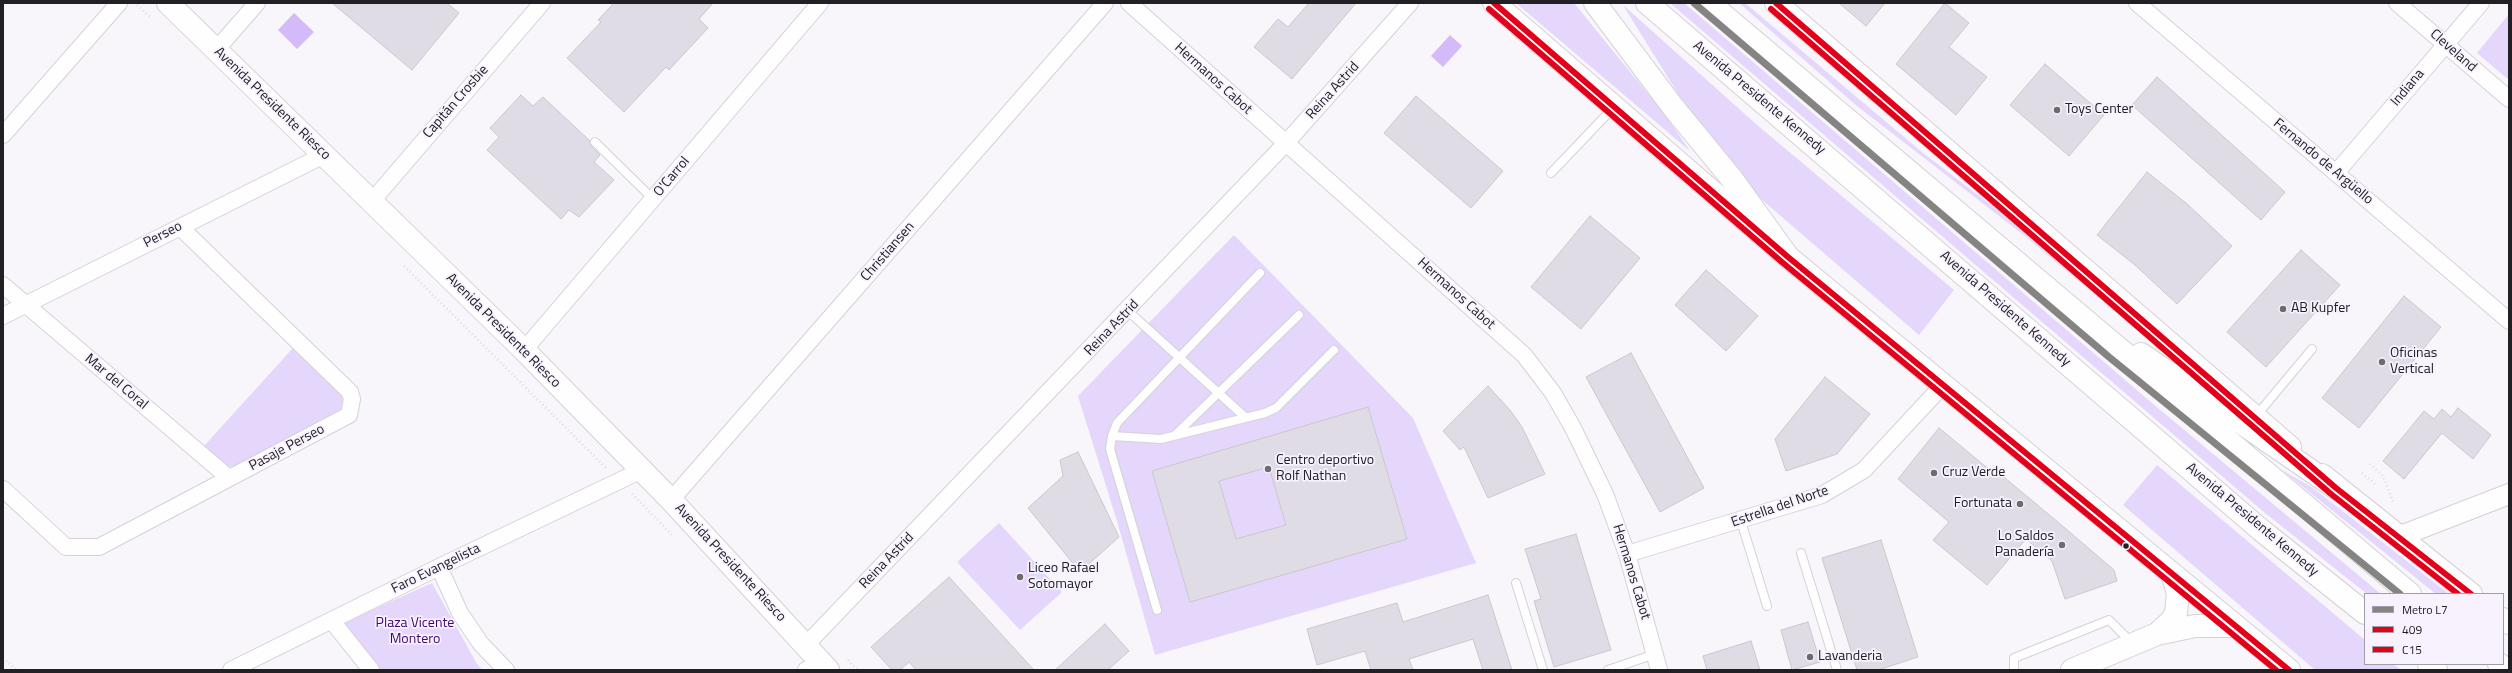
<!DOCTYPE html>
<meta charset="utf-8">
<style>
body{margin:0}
#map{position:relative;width:2512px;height:673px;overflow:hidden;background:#f8f5fb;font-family:"Titillium Web",sans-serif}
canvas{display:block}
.frame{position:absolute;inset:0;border:4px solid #222025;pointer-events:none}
.legend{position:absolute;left:2364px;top:593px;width:140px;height:72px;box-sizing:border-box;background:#f7f2fe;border:1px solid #a29ea7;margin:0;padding:5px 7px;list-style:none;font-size:12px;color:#222025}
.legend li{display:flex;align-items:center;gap:8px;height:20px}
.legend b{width:20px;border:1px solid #a29ea7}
</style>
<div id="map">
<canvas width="2512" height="673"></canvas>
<div class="frame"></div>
<ul class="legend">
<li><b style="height:5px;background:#868383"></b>Metro L7</li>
<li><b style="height:5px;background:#e2001a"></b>409</li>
<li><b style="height:5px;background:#e2001a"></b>C15</li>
</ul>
</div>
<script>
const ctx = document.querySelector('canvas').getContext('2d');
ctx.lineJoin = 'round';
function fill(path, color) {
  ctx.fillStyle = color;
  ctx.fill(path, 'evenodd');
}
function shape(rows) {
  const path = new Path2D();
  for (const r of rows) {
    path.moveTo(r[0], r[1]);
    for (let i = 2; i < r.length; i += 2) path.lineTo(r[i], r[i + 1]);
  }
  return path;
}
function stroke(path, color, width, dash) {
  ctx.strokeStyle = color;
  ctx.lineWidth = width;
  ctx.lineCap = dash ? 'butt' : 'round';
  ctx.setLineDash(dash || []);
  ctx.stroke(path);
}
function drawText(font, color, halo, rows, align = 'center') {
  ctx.font = font + ' "Titillium Web",sans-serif';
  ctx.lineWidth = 3.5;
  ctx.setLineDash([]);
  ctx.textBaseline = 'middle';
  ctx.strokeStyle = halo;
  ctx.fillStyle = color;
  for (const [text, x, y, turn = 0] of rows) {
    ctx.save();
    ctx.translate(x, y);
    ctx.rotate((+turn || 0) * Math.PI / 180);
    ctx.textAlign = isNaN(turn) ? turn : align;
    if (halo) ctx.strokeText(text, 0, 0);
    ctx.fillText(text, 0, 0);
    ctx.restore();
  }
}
fill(shape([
 [1516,3,1574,3,1666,116,1690,151],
 [1670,3,1684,3,2152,403,2381,594,2367,594,2265,513],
 [1739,3,1745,3,1923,153,2000,212,2120,316,2025,236,1857,106],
 [1623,5,1757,125,1954,290,1919,335,1761,199,1723,157,1695,121],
 [2509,14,2509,80,2477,53],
 [1234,235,1413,418,1476,563,1155,655,1117,521,1078,396],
 [293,348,341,393,344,406,341,413,237,467,225,466,204,446],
 [2157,465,2365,640,2365,664,2393,664,2401,670,2315,670,2123,505],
 [2282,470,2313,488,2449,594,2436,594],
 [999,523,1062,592,1020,630,957,562],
 [432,583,477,664,482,670,374,670,336,626]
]), '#e5d6fb');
fill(shape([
 [294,13,314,32,297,49,278,30],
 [1450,35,1462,46,1443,67,1431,56]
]), '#d4baf8');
const building = shape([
 [332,3,447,3,459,13,412,70,332,3],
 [614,3,713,3,699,19,708,28,669,70,666,67,624,112,567,58,601,22,598,20,614,3],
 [1309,3,1356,3,1292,79,1254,47,1278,19,1288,27,1309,3],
 [1839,3,1885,3,1866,26,1839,3],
 [1945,3,1969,23,1949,47,1987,77,1956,115,1896,64,1945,3],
 [2045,64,2104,115,2069,156,2010,105,2045,64],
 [2157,77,2285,192,2261,220,2132,105,2157,77],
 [521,95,533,106,543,97,590,141,591,146,600,155,594,162,614,180,579,217,569,210,561,219,487,150,499,137,490,128,521,95],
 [1416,96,1503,171,1471,208,1384,133,1416,96],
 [2147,172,2186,203,2232,246,2177,304,2135,265,2097,235,2147,172],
 [1590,216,1640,258,1581,329,1531,287,1590,216],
 [2301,250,2340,285,2266,367,2227,332,2301,250],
 [1706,270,1758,316,1726,351,1675,305,1706,270],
 [2404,296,2441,327,2359,428,2322,398,2404,296],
 [1631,353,1704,488,1660,512,1586,377,1631,353],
 [1825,377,1870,414,1837,454,1786,471,1775,439,1825,377],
 [1488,386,1510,410,1522,427,1545,474,1488,498,1464,447,1460,450,1443,431,1488,386],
 [1368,407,1407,539,1190,602,1152,471,1368,407],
 [1269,467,1286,525,1236,539,1219,481,1269,467],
 [2458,408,2491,435,2473,459,2442,433,2404,479,2383,461,2424,411,2434,419,2442,409,2451,417,2458,408],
 [1939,428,1991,471,1993,468,2059,523,2114,570,2117,581,2065,599,2052,561,2026,539,1987,585,1933,540,1949,522,1898,479,1939,428],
 [1078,452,1119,537,1080,572,1028,508,1063,476,1060,460,1078,452],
 [1576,534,1611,650,1554,667,1534,601,1541,599,1525,549,1576,534],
 [1881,540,1918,657,1878,670,1857,670,1822,558,1881,540],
 [949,577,1034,670,916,670,909,662,900,670,892,670,871,647,949,577],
 [1488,595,1512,670,1483,670,1473,639,1409,659,1413,670,1371,670,1365,651,1317,665,1307,629,1397,603,1403,622,1488,595],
 [1808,622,1820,662,1792,670,1781,630,1808,622],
 [1105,624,1129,651,1108,670,1055,670,1105,624],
 [1751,641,1760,670,1707,670,1703,656,1751,641]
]);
fill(building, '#e0dce5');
stroke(building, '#cac8cc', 1);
const service = shape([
 [595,142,653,199],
 [1551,173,1614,107],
 [1128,311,1245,417],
 [2256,416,2312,349],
 [1175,435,1299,315],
 [1112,436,1161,439,1265,413,1276,408,1334,350],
 [1741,521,1767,606],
 [1801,553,1837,670],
 [1516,583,1543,670],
 [1157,610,1110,449,1112,436,1117,423,1260,273],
 [1608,670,1655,654],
 [2014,670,2014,658,2109,620,2131,642]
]);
const minor = shape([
 [1129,3,1524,355,1553,393,1573,428,1605,494,1627,554,1659,670],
 [2137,3,2509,321],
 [2397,3,2509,99],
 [216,50,257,3],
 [3,135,119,3],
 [2336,173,2481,3],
 [372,201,542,3],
 [3,285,229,478],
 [3,316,324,155],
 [524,350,820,3],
 [3,489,66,547,99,547,349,415,352,399,350,392,180,227],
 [671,500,1105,3],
 [1627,554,1822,495,1864,470,1943,385],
 [439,567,460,613,481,644,506,670],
 [332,621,371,670],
 [806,645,1286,143,1410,3],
 [231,670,439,567,642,470],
 [806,670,821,663]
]);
const tertiary = shape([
 [2398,537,2509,494]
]);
const secondary = shape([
 [168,3,524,350,671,500,828,670],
 [2157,634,2171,621,2176,613,2178,593,2172,574],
 [2072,670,2157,634,2195,626,2235,626]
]);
const primary = shape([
 [1494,3,1788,257,2289,670],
 [1776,3,2290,447],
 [2322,475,2471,594],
 [2503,619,2509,623]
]);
const motorway = shape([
 [1595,3,1673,107,1732,179,1788,257],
 [1647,3,2261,530,2365,613],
 [1709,3,2410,594],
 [2141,354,2336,488],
 [2429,664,2436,670],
 [2499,664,2506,670]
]);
stroke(service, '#d4d2d7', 10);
stroke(minor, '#d4d2d7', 18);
stroke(tertiary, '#d4d2d7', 22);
stroke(secondary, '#d4d2d7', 24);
stroke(primary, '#d4d2d7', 24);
stroke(motorway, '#d4d2d7', 24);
stroke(shape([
 [137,5,151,18],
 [404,266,606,468],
 [2370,464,2383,476,2394,504],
 [2362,473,2375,484],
 [632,494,673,536],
 [3,658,17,670],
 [848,660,857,670]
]), '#dedcdf', 2.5, [1, 3]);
stroke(service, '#fefefe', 8);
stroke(minor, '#fefefe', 16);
stroke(tertiary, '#fefefe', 20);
stroke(secondary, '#fefefe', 22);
stroke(primary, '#fefefe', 22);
stroke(motorway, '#fefefe', 22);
stroke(shape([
 [1494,3,1788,257,2289,670],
 [1776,3,2336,488,2471,594]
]), '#e2001a', 6);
stroke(shape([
 [1489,9,1783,263,2276,670],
 [1771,9,2331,494,2458,594]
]), '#e2001a', 6);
stroke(shape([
 [1694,3,2109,357,2400,594]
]), '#868383', 7);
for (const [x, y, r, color] of [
 [2057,110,4,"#6d6b70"],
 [2283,309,4,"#6d6b70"],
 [2382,362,4,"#6d6b70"],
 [1268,469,4,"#6d6b70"],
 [1934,473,4,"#6d6b70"],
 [2020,504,4,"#6d6b70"],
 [2062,545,4,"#6d6b70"],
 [2126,546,3.5,"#222025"],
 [1020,577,4,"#6d6b70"],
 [1810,657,4,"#6d6b70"]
]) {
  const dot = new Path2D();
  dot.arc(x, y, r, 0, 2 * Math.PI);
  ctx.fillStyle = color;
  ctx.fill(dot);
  stroke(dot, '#f7f2fe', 1.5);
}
drawText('14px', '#222025', '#f7f2fe', [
 ["Cleveland",2453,51,41],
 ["Hermanos Cabot",1213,79,42],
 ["Indiana",2408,88,-50],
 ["Reina Astrid",1333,91,-48],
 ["Avenida Presidente Kennedy",1759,98,40],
 ["Capitán Crosbie",456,102,-49],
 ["Avenida Presidente Riesco",272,104,44],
 ["Fernando de Argüello",2323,162,40],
 ["O'Carrol",672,177,-50],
 ["Perseo",163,235,-27],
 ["Christiansen",888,252,-49],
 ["Hermanos Cabot",1456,294,42],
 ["Avenida Presidente Kennedy",2005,309,41],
 ["Reina Astrid",1112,328,-46],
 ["Avenida Presidente Riesco",503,331,45],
 ["Mar del Coral",116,382,40],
 ["Pasaje Perseo",287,448,-28],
 ["Estrella del Norte",1780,507,-19],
 ["Avenida Presidente Kennedy",2252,520,40],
 ["Reina Astrid",887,561,-46],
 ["Avenida Presidente Riesco",730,563,47],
 ["Faro Evangelista",436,569,-26],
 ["Hermanos Cabot",1631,572,73]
]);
drawText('14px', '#222025', '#f7f2fe', [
 ["Toys Center",2065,110],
 ["AB Kupfer",2291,309],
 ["Oficinas",2390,354],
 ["Vertical",2390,370],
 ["Centro deportivo",1276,461],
 ["Rolf Nathan",1276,477],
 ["Cruz Verde",1942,473],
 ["Fortunata",2012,504,"right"],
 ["Lo Saldos",2054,537,"right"],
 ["Panadería",2054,553,"right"],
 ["Liceo Rafael",1028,569],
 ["Sotomayor",1028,585],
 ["Lavanderia",1818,657]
], 'left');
drawText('14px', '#42076f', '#f7f2fe', [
 ["Plaza Vicente",415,624],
 ["Montero",415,640]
]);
</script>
